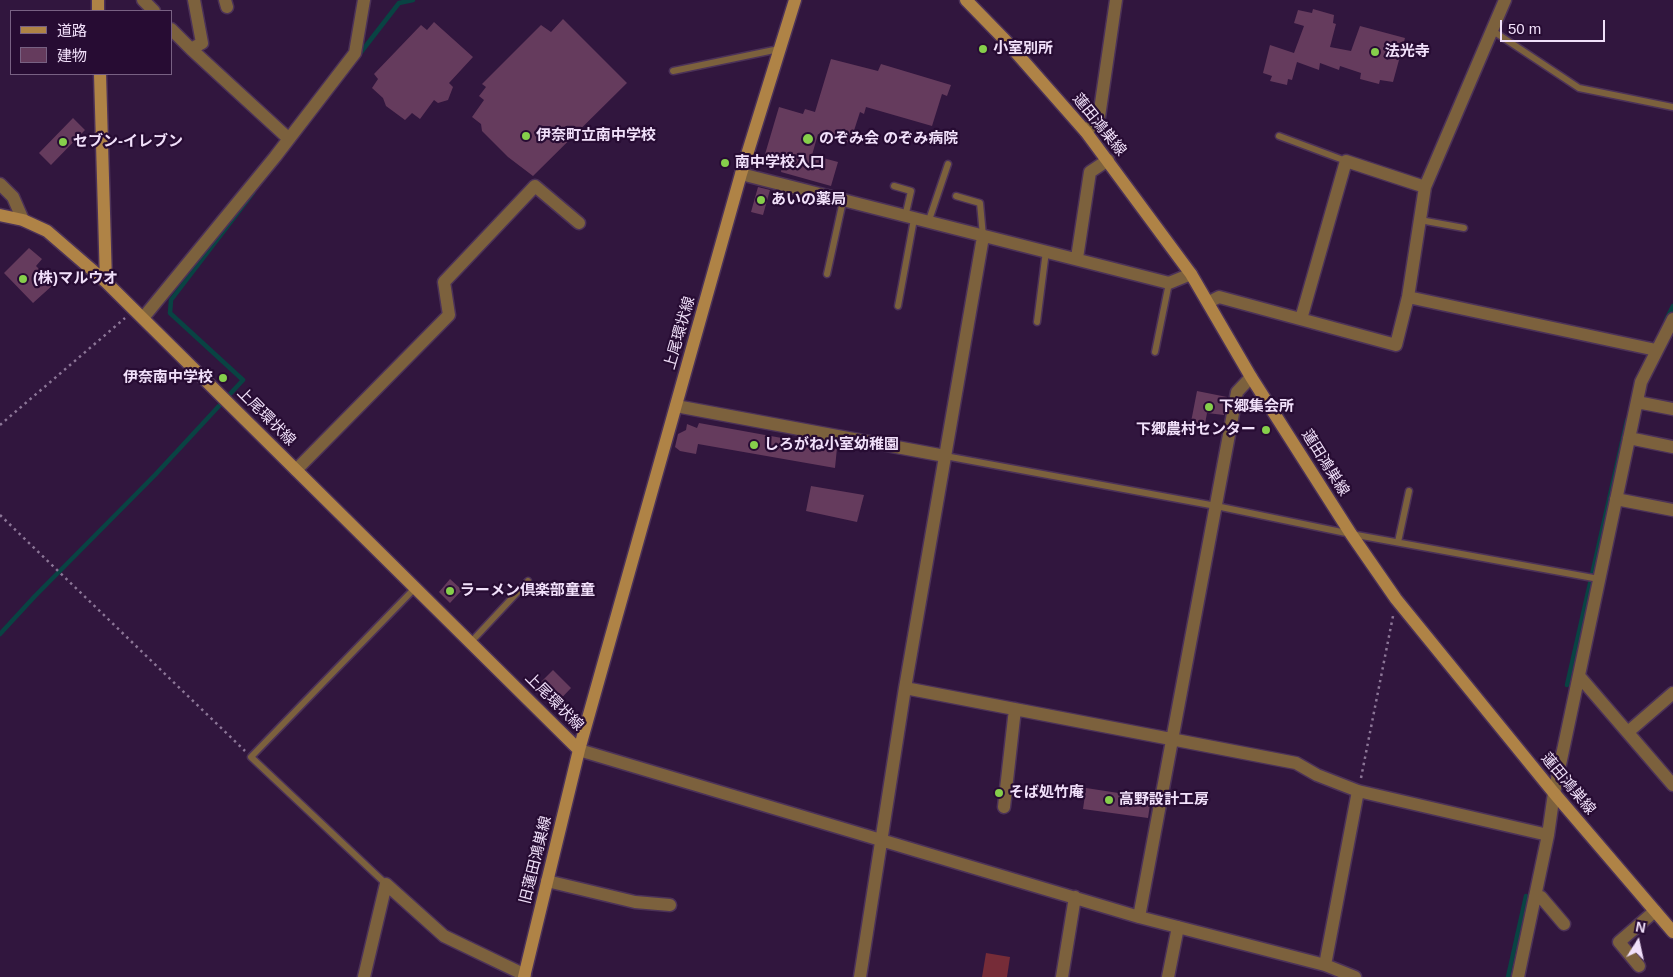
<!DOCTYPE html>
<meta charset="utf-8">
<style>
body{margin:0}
#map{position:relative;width:1673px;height:977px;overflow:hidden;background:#31163e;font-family:Helvetica,"Noto Sans JP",sans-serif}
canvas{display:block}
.legend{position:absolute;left:10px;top:10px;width:162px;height:65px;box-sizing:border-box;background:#270c33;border:1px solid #786183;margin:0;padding:6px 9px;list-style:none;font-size:15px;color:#f1e0fa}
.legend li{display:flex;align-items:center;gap:10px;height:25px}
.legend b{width:25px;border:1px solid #786183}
.north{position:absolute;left:1613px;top:917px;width:50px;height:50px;-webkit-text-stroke:4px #270c33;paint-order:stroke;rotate:10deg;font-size:14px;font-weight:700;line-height:20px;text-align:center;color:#f1e0fa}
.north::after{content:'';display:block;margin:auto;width:18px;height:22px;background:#f1e0fa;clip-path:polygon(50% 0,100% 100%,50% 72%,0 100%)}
.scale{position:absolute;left:1500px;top:20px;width:105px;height:22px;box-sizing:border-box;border:2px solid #f1e0fa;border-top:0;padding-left:6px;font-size:15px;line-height:18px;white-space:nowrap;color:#f1e0fa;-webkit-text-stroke:4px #270c33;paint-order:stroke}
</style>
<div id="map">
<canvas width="1673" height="977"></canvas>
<ul class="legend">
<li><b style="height:6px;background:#af8346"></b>道路</li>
<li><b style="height:14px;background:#653b5d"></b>建物</li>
</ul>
<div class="north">N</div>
<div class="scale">50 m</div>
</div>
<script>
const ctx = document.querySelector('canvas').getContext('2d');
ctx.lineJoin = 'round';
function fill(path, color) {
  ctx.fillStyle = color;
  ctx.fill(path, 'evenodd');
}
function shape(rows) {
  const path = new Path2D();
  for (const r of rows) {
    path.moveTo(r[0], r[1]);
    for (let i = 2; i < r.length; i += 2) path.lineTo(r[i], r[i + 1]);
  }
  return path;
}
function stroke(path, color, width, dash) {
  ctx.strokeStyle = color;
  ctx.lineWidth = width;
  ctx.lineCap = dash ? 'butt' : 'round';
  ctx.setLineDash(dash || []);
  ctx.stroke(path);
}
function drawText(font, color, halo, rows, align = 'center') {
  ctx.font = font + ' Helvetica,"Noto Sans JP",sans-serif';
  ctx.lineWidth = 4.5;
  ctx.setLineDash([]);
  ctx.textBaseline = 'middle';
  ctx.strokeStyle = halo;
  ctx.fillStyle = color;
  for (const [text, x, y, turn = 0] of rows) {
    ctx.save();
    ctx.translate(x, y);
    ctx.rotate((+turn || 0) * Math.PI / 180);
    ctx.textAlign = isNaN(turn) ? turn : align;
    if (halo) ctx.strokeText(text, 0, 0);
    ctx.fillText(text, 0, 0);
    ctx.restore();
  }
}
fill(shape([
 [986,953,1010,957,1007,977,982,977]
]), '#762c38');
stroke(shape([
 [358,56,399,3,413,0],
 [1666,320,1673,306],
 [0,634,35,596,155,475,243,380,170,313,171,300,253,193],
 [1567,685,1627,420],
 [1508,977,1526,896]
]), '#094343', 4.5);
fill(shape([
 [1313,9,1334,15,1333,23,1336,24,1330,47,1351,51,1360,26,1405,38,1393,82,1380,80,1379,84,1360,79,1361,73,1340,66,1339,70,1320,63,1319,70,1297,62,1292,80,1288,79,1287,85,1270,81,1272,76,1263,73,1270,45,1294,53,1304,26,1294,23,1298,10,1312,13],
 [563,19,627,83,533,176,508,157,482,131,481,124,472,117,484,100,479,96,486,87,482,84,541,25,551,32],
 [434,22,473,57,449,83,453,87,448,100,438,103,434,100,420,119,412,113,405,120,386,106,383,98,372,88,378,79,374,74,421,25,427,30],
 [831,59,878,71,881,64,951,85,947,96,942,94,932,126,866,107,864,114,860,112,850,143,818,134,812,155,838,162,831,186,781,172,782,167,763,161,779,107,803,114,805,109,815,112],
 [73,118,85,130,51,165,39,153],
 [758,187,770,190,763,215,751,212],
 [29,248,42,259,36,266,54,284,33,303,4,273],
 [1197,391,1227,397,1224,415,1207,413,1205,424,1191,422],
 [699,423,837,448,835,468,698,444,696,454,680,451,675,447,678,434,686,430,687,424,697,428],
 [811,486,864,495,857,522,806,511],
 [450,579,462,590,450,603,439,592],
 [553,670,571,688,554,706,535,688],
 [1086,788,1151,798,1148,818,1083,809]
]), '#653b5d');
const lane = shape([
 [1493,31,1579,88,1673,107],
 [673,71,779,49],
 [1279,136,1346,161],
 [894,186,911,191,905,217],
 [956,196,980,203,983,236],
 [1420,220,1464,228],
 [928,223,948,164],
 [827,274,843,201],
 [898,306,914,219],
 [1037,322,1046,251],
 [1155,352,1169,283],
 [945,456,1216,506,1351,534,1599,579],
 [1398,542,1409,491],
 [471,642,528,581],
 [386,884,251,757,415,588]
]);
const street = shape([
 [143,0,154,11],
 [225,0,227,7],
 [171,29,191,49,202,43,194,0],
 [191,49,289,139],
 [1086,132,1099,117,1116,0],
 [741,174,1169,283,1191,274],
 [0,184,13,197,23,220],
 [1077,258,1090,172,1108,160],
 [1408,297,1656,350],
 [1209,302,1219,297,1396,345,1408,297,1425,187,1505,0],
 [143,318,275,157,355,53,364,0],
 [1301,319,1346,161,1425,187],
 [1637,402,1673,409],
 [676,406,945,456],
 [1629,438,1673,447],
 [296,470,449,315,444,282,535,186,579,223],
 [1616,499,1673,510],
 [1579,676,1673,785],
 [905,688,1296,763,1317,775,1358,791,1548,835],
 [1628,732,1673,693],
 [579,750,1139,917,1325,965,1355,977],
 [1004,807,1015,709],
 [547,881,635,902,670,905],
 [1535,896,1541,897,1564,924],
 [1139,917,1237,392,1251,377],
 [1325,965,1358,791],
 [1639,966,1619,942,1655,911],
 [364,977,386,884,444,936,525,975],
 [860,977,905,688,983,237],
 [1062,977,1075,897],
 [1168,977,1178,927],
 [1518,977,1548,835,1554,793,1641,382,1673,319]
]);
const secondary = shape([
 [98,0,98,11],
 [966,0,1005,40,1086,132,1191,274,1251,377,1351,534,1396,599,1554,793,1673,932],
 [100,74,106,282],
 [0,215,23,220,47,231,106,282,579,750],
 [524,977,579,750,741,174,795,0]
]);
stroke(lane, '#4c3258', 9);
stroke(street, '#4c3258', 15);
stroke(secondary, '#4c3258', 15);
stroke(shape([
 [0,425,125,318],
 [0,515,245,751],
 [1361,778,1393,616]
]), '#8c7697', 2.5, [2.5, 4]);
stroke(lane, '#7c613d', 6);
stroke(street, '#7c613d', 12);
stroke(secondary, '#af8346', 12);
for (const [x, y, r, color] of [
 [983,49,5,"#86cf4b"],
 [1375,52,5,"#86cf4b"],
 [526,136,5,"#86cf4b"],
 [808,139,6,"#86cf4b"],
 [63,142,5,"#86cf4b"],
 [725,163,5,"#86cf4b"],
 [761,200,5,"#86cf4b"],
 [23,279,5,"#86cf4b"],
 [223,378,5,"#86cf4b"],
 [1209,407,5,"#86cf4b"],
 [1266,430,5,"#86cf4b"],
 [754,445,5,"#86cf4b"],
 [450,591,5,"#86cf4b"],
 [999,793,5,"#86cf4b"],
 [1109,800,5,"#86cf4b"]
]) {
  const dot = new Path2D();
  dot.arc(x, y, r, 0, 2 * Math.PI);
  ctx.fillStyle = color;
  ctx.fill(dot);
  stroke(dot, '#270c33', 2);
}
drawText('bold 15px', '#f1e0fa', '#270c33', [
 ["小室別所",993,49],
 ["法光寺",1385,52],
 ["伊奈町立南中学校",536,136],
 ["のぞみ会 のぞみ病院",819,139],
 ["セブン-イレブン",73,142],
 ["南中学校入口",735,163],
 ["あいの薬局",771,200],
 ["(株)マルウオ",33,279],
 ["伊奈南中学校",213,378,"right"],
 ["下郷集会所",1219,407],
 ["下郷農村センター",1256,430,"right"],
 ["しろがね小室幼稚園",764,445],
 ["ラーメン倶楽部童童",460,591],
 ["そば処竹庵",1009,793],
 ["高野設計工房",1119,800]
], 'left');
drawText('15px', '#f1e0fa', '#270c33', [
 ["蓮田鴻巣線",1099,125,51],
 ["上尾環状線",680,333,-74],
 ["上尾環状線",266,417,45],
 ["蓮田鴻巣線",1325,463,58],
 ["上尾環状線",554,702,45],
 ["蓮田鴻巣線",1568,784,50],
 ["旧蓮田鴻巣線",536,860,-76]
]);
</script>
